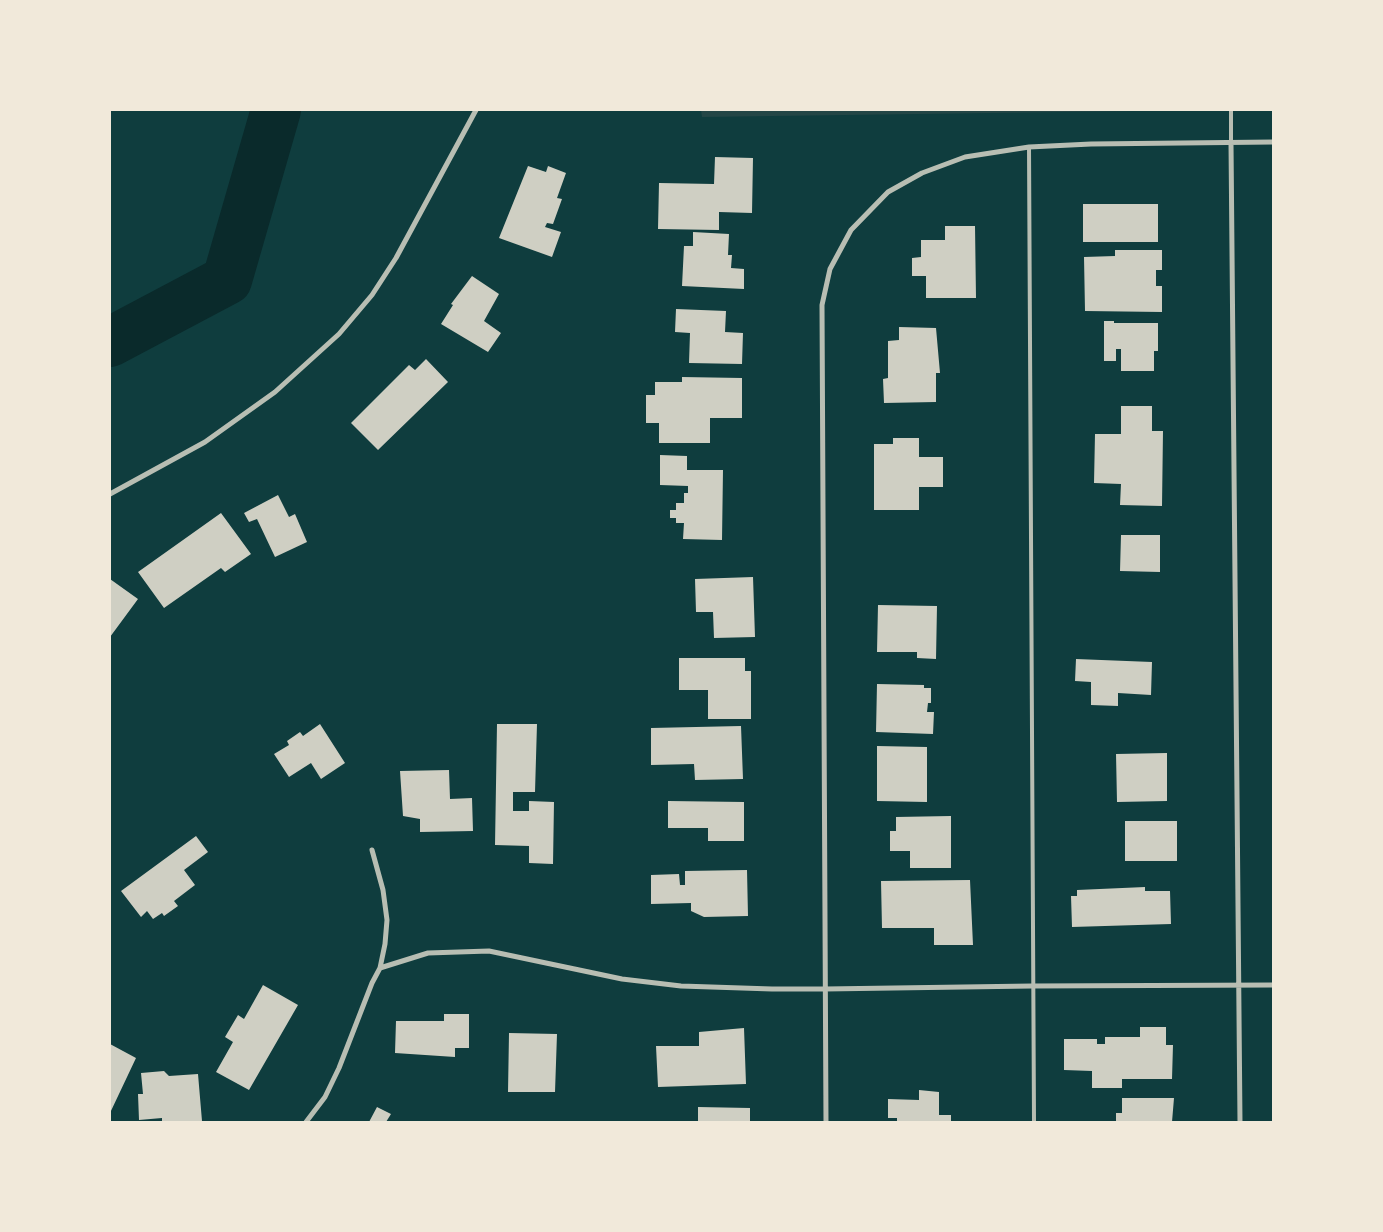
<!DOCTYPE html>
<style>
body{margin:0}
#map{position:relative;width:1383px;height:1232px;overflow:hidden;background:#0f3d3e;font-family:Manrope,sans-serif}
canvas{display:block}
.frame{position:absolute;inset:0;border:111px solid #f1e9da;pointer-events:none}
</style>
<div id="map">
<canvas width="1383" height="1232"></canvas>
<div class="frame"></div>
</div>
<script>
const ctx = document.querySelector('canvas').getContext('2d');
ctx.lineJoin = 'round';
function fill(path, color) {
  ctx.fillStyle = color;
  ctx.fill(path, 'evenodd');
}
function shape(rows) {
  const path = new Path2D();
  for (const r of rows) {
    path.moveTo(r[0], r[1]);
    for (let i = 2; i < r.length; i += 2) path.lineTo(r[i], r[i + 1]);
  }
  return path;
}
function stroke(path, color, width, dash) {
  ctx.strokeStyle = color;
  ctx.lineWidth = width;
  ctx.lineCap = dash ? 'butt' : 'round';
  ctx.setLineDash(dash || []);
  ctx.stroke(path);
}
fill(shape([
 [701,110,1207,110,702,117]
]), '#244646');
stroke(shape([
 [110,342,227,280,276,110]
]), '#0a2a2b', 50);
fill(shape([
 [715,157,753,158,752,213,719,212,719,230,658,229,659,183,714,184],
 [528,166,546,172,548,166,566,173,557,198,562,199,553,224,547,223,545,227,561,232,552,257,499,238],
 [1083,204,1158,204,1158,242,1083,242],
 [945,226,975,226,976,298,926,298,926,276,912,276,912,258,921,257,921,240,945,240],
 [693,232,729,234,728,255,732,255,731,268,744,269,744,289,682,286,684,246,693,246],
 [1115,250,1162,250,1162,270,1156,270,1156,286,1162,286,1162,312,1085,311,1084,257,1115,256],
 [472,276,499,294,484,321,501,333,488,352,441,324,453,305,451,304],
 [676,309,726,311,725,332,743,333,742,364,689,363,690,333,675,332],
 [1104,321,1114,321,1114,323,1158,323,1158,351,1154,351,1154,371,1121,371,1121,349,1116,349,1116,361,1104,361],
 [899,327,936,328,940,373,936,373,936,402,884,403,883,379,888,378,888,341,899,340],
 [426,359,448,382,378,450,351,423,409,365,415,370],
 [682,377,742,378,742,418,710,418,710,443,659,443,659,423,646,423,646,395,655,395,655,382,682,382],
 [1121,406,1152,406,1152,431,1163,431,1162,506,1120,505,1121,484,1094,483,1095,434,1121,434],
 [893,438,919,438,919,457,943,457,943,487,919,487,919,510,874,510,874,444,893,444],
 [660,455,687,456,687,470,723,470,722,540,683,539,684,523,676,523,676,518,670,518,670,510,676,510,676,503,684,503,684,493,688,493,688,486,660,485],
 [278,495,289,517,295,514,307,542,275,557,257,519,249,522,244,513],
 [221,513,251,554,225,572,221,568,164,608,138,572],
 [1121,535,1160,535,1160,572,1120,571],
 [753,577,755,637,714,638,713,612,696,612,695,579],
 [110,579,138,599,110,637],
 [878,605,937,606,936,659,917,658,917,652,877,652],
 [679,658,745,658,745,671,751,671,751,719,708,719,708,690,679,690],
 [1076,659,1152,662,1151,695,1118,693,1118,706,1091,705,1091,682,1075,681],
 [877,684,924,685,924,688,931,688,931,703,928,703,927,712,934,712,933,734,876,732],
 [320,724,345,763,321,779,311,763,289,777,274,754,289,745,287,741,300,732,303,736],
 [497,724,537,724,535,792,513,792,513,811,529,811,529,801,554,802,553,864,529,863,529,846,495,845],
 [741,726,743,779,695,780,694,764,651,765,651,728],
 [877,746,927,747,927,802,877,801],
 [1167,753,1167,801,1117,802,1116,754],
 [449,770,450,799,472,798,473,831,420,832,420,819,403,816,400,771],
 [668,801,744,802,744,841,708,841,708,828,668,828],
 [951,816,951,868,910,868,910,851,890,851,890,831,896,831,896,817],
 [1125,821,1177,821,1177,861,1125,861],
 [196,836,208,852,184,870,195,885,174,901,178,906,164,916,162,913,153,919,147,911,141,917,121,891],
 [747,870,748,916,704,917,691,911,691,903,651,904,651,875,679,874,680,885,685,885,685,871],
 [970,880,973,945,934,945,934,928,882,928,881,881],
 [1145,887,1145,891,1170,891,1171,924,1072,927,1071,896,1077,896,1077,890],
 [263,985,298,1005,249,1090,216,1072,233,1042,225,1037,238,1015,244,1019],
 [444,1014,469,1014,469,1048,455,1048,455,1057,395,1053,396,1021,444,1021],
 [1140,1027,1166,1027,1166,1045,1173,1045,1172,1079,1122,1079,1122,1088,1092,1088,1092,1071,1064,1070,1064,1039,1097,1039,1097,1044,1105,1044,1105,1037,1140,1037],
 [744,1028,746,1084,658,1087,656,1046,699,1046,699,1032],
 [509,1033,557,1034,555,1092,508,1092],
 [110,1044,136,1058,110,1113],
 [164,1071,169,1076,198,1074,202,1121,162,1122,162,1118,139,1120,138,1094,143,1094,141,1073],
 [919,1090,939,1092,939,1115,951,1115,951,1122,897,1122,897,1118,888,1118,888,1099,919,1100],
 [1122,1098,1174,1098,1172,1122,1116,1122,1116,1113,1122,1113],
 [377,1107,391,1114,386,1122,369,1122],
 [698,1107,750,1108,750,1122,698,1122]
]), '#cfcfc3');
stroke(shape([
 [1231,110,1231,143],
 [1029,147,1034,1122]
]), '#b8beb3', 4);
stroke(shape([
 [1231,143,1240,1122],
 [110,494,205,442,275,392,339,334,372,295,396,258,476,110],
 [380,968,428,953,489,951,622,979,681,986,772,989,825,989,1032,986,1273,985],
 [306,1122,325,1097,339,1068,372,983,380,968,385,944,387,920,383,890,372,850],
 [826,1122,822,305,830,269,851,230,888,192,922,173,965,157,1029,147,1091,144,1273,142]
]), '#b8beb3', 5);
</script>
